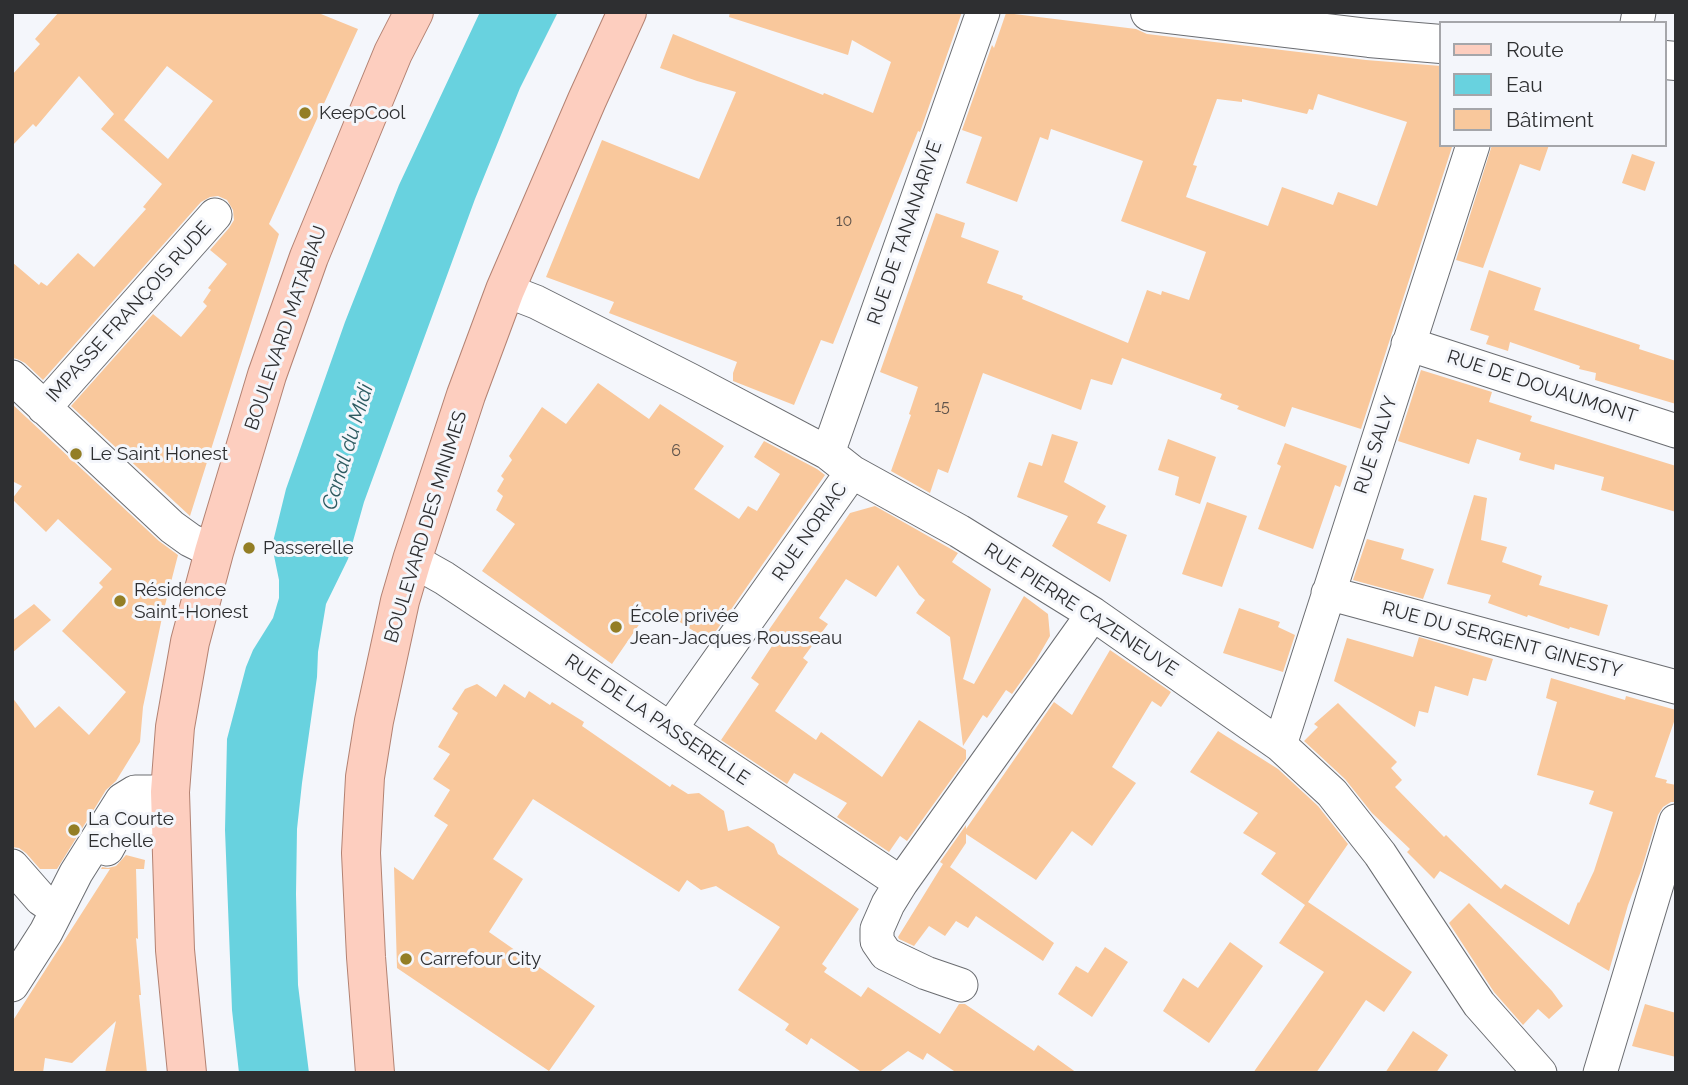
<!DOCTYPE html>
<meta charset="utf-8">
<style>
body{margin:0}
#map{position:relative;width:1688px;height:1085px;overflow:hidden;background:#f4f6fb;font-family:Raleway,sans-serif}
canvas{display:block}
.frame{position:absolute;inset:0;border:14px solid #2e2f31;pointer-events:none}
.legend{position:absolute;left:1439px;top:21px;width:228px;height:126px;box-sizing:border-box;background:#f4f6fb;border:2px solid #a5a6aa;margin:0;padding:9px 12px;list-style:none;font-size:21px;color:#2e2f31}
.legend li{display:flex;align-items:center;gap:14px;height:35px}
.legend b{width:35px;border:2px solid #a5a6aa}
</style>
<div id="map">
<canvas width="1688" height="1085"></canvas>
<div class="frame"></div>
<ul class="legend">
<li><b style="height:9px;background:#fdcebf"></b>Route</li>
<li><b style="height:19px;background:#68d2df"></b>Eau</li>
<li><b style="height:19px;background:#f9c89c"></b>Bâtiment</li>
</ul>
</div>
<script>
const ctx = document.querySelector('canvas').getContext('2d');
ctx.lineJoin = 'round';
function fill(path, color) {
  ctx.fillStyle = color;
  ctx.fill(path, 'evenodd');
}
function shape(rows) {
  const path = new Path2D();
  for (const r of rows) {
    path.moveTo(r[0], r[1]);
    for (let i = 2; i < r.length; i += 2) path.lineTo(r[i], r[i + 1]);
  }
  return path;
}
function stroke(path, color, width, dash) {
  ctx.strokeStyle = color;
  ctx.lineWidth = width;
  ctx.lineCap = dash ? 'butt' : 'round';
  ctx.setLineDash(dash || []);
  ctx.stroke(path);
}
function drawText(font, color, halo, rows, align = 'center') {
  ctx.font = font + ' Raleway,sans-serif';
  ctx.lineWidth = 6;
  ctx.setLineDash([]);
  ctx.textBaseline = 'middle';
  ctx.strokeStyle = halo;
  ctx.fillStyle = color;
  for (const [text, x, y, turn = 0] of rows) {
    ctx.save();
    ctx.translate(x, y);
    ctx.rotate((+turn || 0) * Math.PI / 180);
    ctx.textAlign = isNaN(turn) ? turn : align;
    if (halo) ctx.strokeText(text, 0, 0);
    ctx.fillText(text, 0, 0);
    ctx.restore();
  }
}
fill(shape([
 [480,12,558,12,520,88,475,199,364,502,348,559,326,604,318,652,317,677,302,783,297,829,296,894,298,985,309,1073,239,1073,232,1010,225,830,227,739,246,667,253,650,273,618,279,598,279,580,272,546,286,489,345,322,399,185]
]), '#68d2df');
fill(shape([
 [59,12,316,12,358,29,269,224,279,234,190,516,71,406,153,314,181,337,207,306,203,302,211,290,208,288,227,264,210,250,229,228,234,220,233,210,227,200,218,196,210,197,201,202,43,380,25,363,17,359,12,358,12,262,39,285,41,282,47,286,78,253,94,267,146,209,143,207,162,184,101,129,114,114,79,76,36,127,33,124,12,146,12,75,40,44,35,39],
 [167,66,213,101,168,159,124,120],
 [730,12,962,12,920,132,918,131,833,344,821,340,794,405,733,381,733,373,737,362,609,313,614,302,546,277,602,140,699,179,736,92,697,81,660,68,673,34,823,95,824,93,873,113,891,62,852,40,848,55,729,17],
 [1006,13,1136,29,1147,34,1366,60,1441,66,1441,145,1452,147,1361,429,1292,407,1285,427,1237,409,1239,406,1220,399,1222,394,1122,358,1112,385,1091,379,1081,410,983,373,948,473,938,469,930,493,891,471,911,415,909,414,918,387,880,372,936,213,965,223,961,237,999,251,987,283,1023,296,1022,299,1128,343,1147,290,1161,295,1162,291,1189,300,1206,252,1121,221,1143,161,1051,129,1048,140,1040,137,1017,202,966,183,982,137,962,130,992,45,994,48],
 [1318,94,1407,122,1377,206,1338,192,1333,205,1282,187,1268,226,1186,197,1197,166,1193,165,1217,99,1242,102,1242,99,1307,114,1309,109,1313,110],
 [1492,145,1549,145,1540,171,1520,164,1483,268,1456,260],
 [1632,154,1655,162,1645,191,1622,183],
 [1489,270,1541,288,1534,310,1640,345,1639,349,1676,361,1676,404,1595,380,1596,373,1579,369,1580,366,1510,342,1508,351,1486,344,1489,336,1470,330],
 [1421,370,1492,392,1489,402,1532,416,1530,421,1676,466,1676,512,1601,490,1604,477,1555,464,1554,470,1519,460,1521,453,1477,439,1469,464,1398,441],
 [598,383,649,419,660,404,724,446,694,489,739,519,748,506,757,511,780,474,754,457,764,441,817,469,825,475,709,641,666,613,660,622,647,613,612,664,482,571,515,524,496,510,503,496,497,491,504,479,501,476,512,460,509,456,542,407,566,424],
 [12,404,159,541,178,555,163,613,143,707,140,742,116,781,106,790,57,869,40,869,26,853,19,848,12,847,12,697,35,728,59,706,89,735,126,692,62,631,103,587,99,583,112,569,58,519,46,532,12,499,22,486,12,481],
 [1052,434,1078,442,1064,482,1106,506,1097,523,1127,535,1110,582,1052,546,1068,516,1017,497,1029,462,1042,466],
 [1168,439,1216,457,1200,504,1175,495,1179,477,1158,470],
 [1285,443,1347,466,1340,487,1335,485,1313,549,1258,529,1281,466,1277,464],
 [1474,495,1487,498,1481,540,1507,547,1502,562,1542,576,1539,585,1608,605,1599,636,1570,627,1569,629,1528,615,1527,617,1488,603,1491,595,1447,584],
 [1207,502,1247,516,1222,587,1182,574],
 [875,506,958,553,952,562,991,589,963,679,974,684,1024,596,1048,614,1050,636,1035,662,1012,694,1006,690,987,718,983,715,963,746,950,637,916,613,925,600,919,595,898,565,876,597,846,579,819,618,828,624,803,658,808,662,775,711,816,740,821,732,882,777,919,720,966,750,966,759,907,841,900,836,889,852,837,817,847,803,794,773,787,784,721,740,759,684,751,678,776,640,766,634,850,513],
 [1367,539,1404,549,1401,559,1434,569,1423,599,1353,580],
 [34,604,51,620,12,653,12,621],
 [1239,608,1280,622,1278,627,1295,635,1283,672,1223,653],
 [1419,637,1493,659,1486,681,1473,678,1468,696,1435,686,1428,713,1419,711,1415,727,1334,681,1347,638,1413,657],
 [1110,650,1171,692,1161,707,1152,701,1112,767,1136,783,1092,846,1072,831,1036,880,966,834,966,843,950,867,1054,943,1043,961,976,916,968,928,956,921,945,936,929,926,914,946,899,939,898,937,943,864,940,862,966,825,966,829,1054,702,1072,715],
 [1551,678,1625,700,1626,696,1676,710,1676,716,1655,777,1667,780,1666,783,1676,785,1676,802,1671,802,1663,807,1658,815,1641,871,1628,905,1609,971,1440,871,1434,879,1407,852,1410,849,1372,813,1345,779,1304,741,1318,727,1314,724,1338,703,1397,762,1391,768,1402,780,1395,787,1444,837,1446,835,1501,889,1505,884,1569,925,1578,902,1579,903,1594,871,1613,812,1589,804,1594,791,1537,775,1557,702,1546,698],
 [477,684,496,697,504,684,525,698,529,691,550,705,552,702,584,722,582,726,670,787,672,784,688,794,699,793,724,811,728,831,748,826,774,844,778,854,859,909,822,964,827,968,824,972,861,997,868,987,940,1034,959,1004,965,1004,1034,1051,1038,1045,1077,1073,957,1073,927,1053,923,1060,908,1051,878,1073,863,1073,811,1038,807,1045,785,1030,789,1024,738,990,780,927,716,886,701,890,687,880,679,892,533,799,493,859,523,879,489,932,595,1006,549,1071,397,968,394,867,413,880,448,825,434,816,450,790,433,779,450,754,438,747,458,713,452,709,465,689],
 [1218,731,1278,769,1318,806,1348,844,1308,902,1412,972,1384,1012,1366,1000,1316,1073,1253,1073,1324,972,1279,943,1305,905,1261,874,1276,853,1243,833,1258,813,1190,772],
 [126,855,145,860,144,869,136,869,138,939,136,938,141,995,139,995,147,1073,105,1073,116,1021,72,1063,45,1058,43,1073,12,1073,12,1022,110,869,101,869,102,867,108,868,116,866],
 [1469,903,1552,991,1563,1006,1549,1019,1538,1009,1523,1025,1494,992,1449,923],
 [1230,942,1263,966,1209,1043,1163,1011,1183,978,1198,988],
 [1105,947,1128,962,1092,1017,1058,994,1076,966,1088,973],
 [1645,1004,1676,1013,1676,1057,1632,1046],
 [1413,1031,1448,1055,1436,1073,1385,1073]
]), '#f9c89c');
const minor = shape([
 [1637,23,1639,12],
 [505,290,536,302,690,380,828,453,852,472,959,531,1093,614,1280,745,1332,793,1380,854,1479,1004,1540,1073],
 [1408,344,1676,431],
 [12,377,172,527,190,540,214,552],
 [44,408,215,215],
 [828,453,983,12],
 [412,560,444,578,901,883],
 [1328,593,1676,687],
 [671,728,852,472],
 [1280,745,1473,145],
 [107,849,113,838,126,825,135,820,170,816],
 [12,866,41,899,57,910],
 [12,985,46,932,76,873,122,800,135,792,170,792],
 [961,985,926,973,886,954,877,941,877,929,888,904,901,883,1093,614],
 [1600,1073,1676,821]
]);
const tertiary = shape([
 [1150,12,1369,38,1441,44],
 [1665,60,1676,61]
]);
const primary = shape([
 [187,1073,175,950,170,792,175,727,190,642,214,552,267,375,309,257,393,53,414,12],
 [375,1073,366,957,361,853,363,814,365,777,374,721,400,601,412,560,466,395,505,290,587,100,627,12]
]);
stroke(minor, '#6b6d71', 35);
stroke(tertiary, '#6b6d71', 40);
stroke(primary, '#b38272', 40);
stroke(minor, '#fff', 33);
stroke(tertiary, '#fff', 38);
stroke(primary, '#fdcebf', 38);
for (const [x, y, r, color] of [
 [305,113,7,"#937e25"],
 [76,454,7,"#937e25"],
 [249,548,7,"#937e25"],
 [120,601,7,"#937e25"],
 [616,627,7,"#937e25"],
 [74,830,7,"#937e25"],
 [406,959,7,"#937e25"]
]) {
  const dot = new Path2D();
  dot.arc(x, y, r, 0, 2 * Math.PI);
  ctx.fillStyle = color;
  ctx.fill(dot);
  stroke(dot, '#f4f6fb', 2.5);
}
drawText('16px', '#61554c', null, [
 ["10",844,221],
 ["15",942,407],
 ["6",676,451]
]);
drawText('19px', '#2e2f31', '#f4f6fb', [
 ["KeepCool",319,113],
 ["Le Saint Honest",90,454],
 ["Passerelle",263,548],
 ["Résidence",134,590],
 ["Saint-Honest",134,612],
 ["École privée",630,616],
 ["Jean-Jacques Rousseau",630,638],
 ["La Courte",88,819],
 ["Echelle",88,841],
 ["Carrefour City",420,959]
], 'left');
drawText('19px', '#2e2f31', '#f4f6fb', [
 ["RUE DE TANANARIVE",905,233,-71],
 ["IMPASSE FRANÇOIS RUDE",129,312,-48],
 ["BOULEVARD MATABIAU",286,328,-71],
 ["RUE DE DOUAUMONT",1542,387,18],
 ["RUE SALVY",1376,445,-72],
 ["BOULEVARD DES MINIMES",426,527,-73],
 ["RUE NORIAC",810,532,-55],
 ["RUE PIERRE CAZENEUVE",1081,610,33],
 ["RUE DU SERGENT GINESTY",1502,640,15],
 ["RUE DE LA PASSERELLE",657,720,34]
]);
drawText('italic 21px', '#2d5b61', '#f4f6fb', [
 ["Canal du Midi",348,447,-73]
]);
</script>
